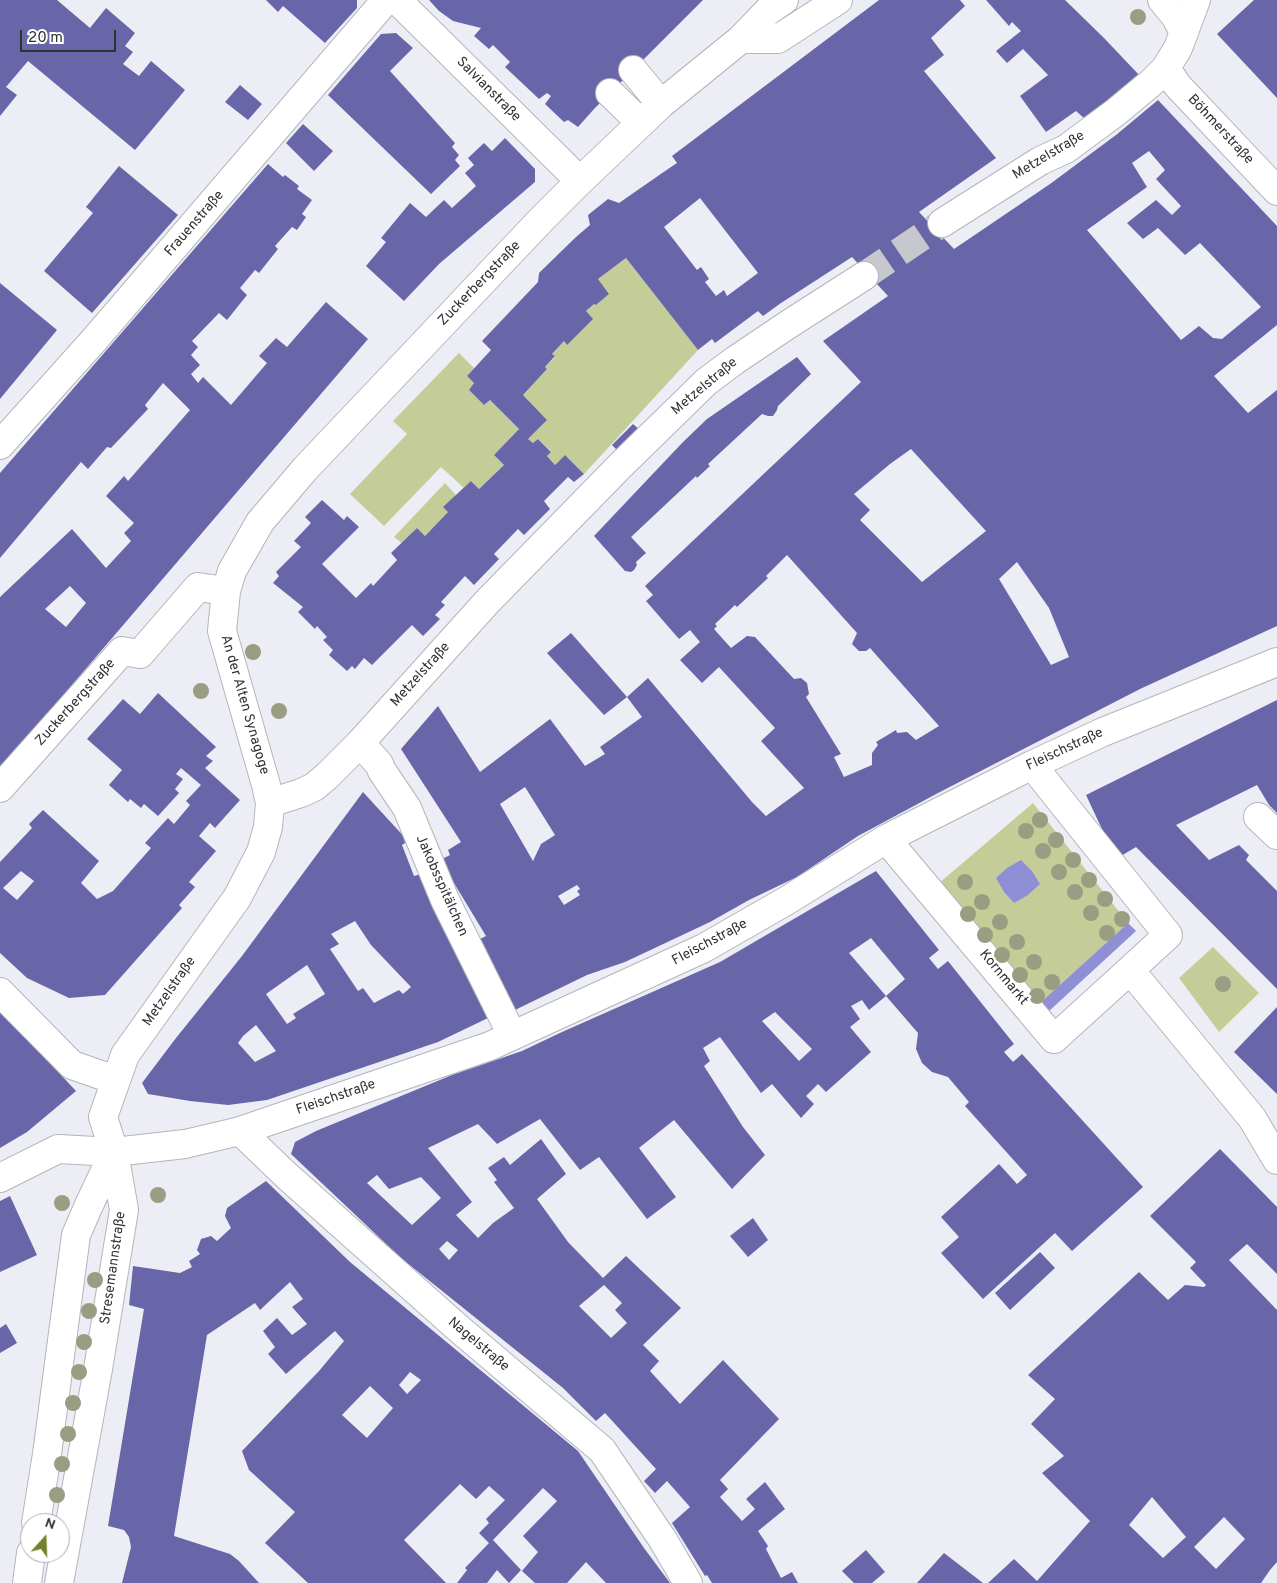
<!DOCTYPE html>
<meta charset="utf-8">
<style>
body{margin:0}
#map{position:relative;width:1277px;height:1583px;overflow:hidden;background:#ededf5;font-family:Overpass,sans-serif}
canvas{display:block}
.north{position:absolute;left:20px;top:1513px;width:50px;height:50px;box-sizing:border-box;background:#fff;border:1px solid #adadae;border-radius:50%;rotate:20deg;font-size:14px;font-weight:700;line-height:20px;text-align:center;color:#313134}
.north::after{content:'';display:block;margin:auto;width:18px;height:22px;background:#76802c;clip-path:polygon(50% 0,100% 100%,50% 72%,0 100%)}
.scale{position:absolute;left:20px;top:30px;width:96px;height:22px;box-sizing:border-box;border:2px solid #313134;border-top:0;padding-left:6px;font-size:15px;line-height:18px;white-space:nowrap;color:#313134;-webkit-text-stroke:4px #fff;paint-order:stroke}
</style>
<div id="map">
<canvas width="1277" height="1583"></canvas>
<div class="north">N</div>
<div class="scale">20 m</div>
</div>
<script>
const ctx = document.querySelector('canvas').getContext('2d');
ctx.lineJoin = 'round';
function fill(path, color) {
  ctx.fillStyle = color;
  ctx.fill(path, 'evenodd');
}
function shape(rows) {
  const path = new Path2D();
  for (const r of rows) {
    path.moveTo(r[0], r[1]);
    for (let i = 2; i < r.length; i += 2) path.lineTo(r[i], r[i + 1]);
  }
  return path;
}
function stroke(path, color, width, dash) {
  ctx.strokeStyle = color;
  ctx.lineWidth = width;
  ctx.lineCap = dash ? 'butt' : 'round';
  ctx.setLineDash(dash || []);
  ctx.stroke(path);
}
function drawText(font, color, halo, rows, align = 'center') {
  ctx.font = font + ' Overpass,sans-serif';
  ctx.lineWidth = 5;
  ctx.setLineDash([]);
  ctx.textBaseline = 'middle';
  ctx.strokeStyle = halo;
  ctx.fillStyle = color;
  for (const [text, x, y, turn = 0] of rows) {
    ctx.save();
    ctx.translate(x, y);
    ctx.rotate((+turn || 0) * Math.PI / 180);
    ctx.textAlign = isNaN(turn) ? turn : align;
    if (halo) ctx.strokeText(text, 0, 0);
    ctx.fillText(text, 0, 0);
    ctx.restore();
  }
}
fill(shape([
 [626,258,698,350,584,474,565,455,555,465,547,456,551,451,538,439,533,443,528,439,547,420,523,395,547,369,545,367,555,357,552,354,564,341,567,345,586,311,594,304,596,305,609,294,598,279],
 [459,353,474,368,467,376,474,383,469,390,484,405,490,400,519,429,494,455,504,465,479,489,471,481,464,488,441,467,384,526,350,494,407,434,393,421],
 [445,483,456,495,448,512,425,536,417,528,402,543,394,537],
 [1033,803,1128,923,1040,1003,938,884],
 [1213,947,1259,993,1219,1032,1179,978]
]), '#c4cd98');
fill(shape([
 [1021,860,1032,871,1040,884,1028,895,1014,903,1004,892,996,878,1007,868],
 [1128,923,1136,931,1048,1012,1040,1003]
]), '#908fd6');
fill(shape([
 [0,0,57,0,90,28,106,8,135,33,125,46,133,52,123,64,139,76,151,61,185,90,135,150,28,61,6,87,17,95,0,116],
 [266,0,357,0,357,8,325,43,283,6,278,12],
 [429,0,703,0,594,109,578,127,568,120,564,122,545,104,551,96,547,93,539,99,505,67,510,62,493,45,489,49,474,36,481,28,453,21,439,11],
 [879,0,960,0,965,6,931,38,944,55,924,71,996,158,919,212,954,249,1050,184,1116,135,1158,100,1277,226,1277,325,1214,376,1248,413,1277,390,1277,626,1140,689,938,793,858,836,797,877,749,900,710,922,625,962,587,975,515,1010,512,1009,480,939,486,936,440,860,450,855,448,850,461,842,401,749,438,706,480,772,550,719,585,766,605,754,600,747,642,717,627,697,648,678,752,802,766,816,804,788,761,741,775,728,719,667,702,683,680,660,700,642,690,630,679,639,646,601,653,595,645,586,861,382,823,341,888,296,852,257,781,303,763,316,758,311,715,343,712,339,698,350,626,258,598,279,609,294,596,305,594,304,586,311,593,319,567,345,564,341,552,354,555,356,545,367,547,369,523,395,547,420,528,439,533,443,538,439,551,452,547,456,555,465,565,455,584,474,574,482,568,477,544,501,550,509,524,535,518,529,494,554,499,559,474,585,465,576,441,602,445,605,435,615,440,619,423,636,412,625,372,665,364,658,355,669,352,666,347,671,329,655,333,650,323,640,327,637,317,626,315,629,298,612,303,607,273,583,279,576,276,572,301,547,294,541,311,523,305,517,322,500,344,520,347,516,359,527,322,564,356,598,371,583,373,586,397,560,391,553,417,528,425,536,448,512,443,507,471,481,479,489,504,465,494,455,519,429,490,400,484,405,469,390,474,383,467,376,491,350,482,341,538,282,539,273,576,237,590,225,588,215,608,199,619,203,668,169,677,163,672,156],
 [1149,151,1165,170,1156,179,1181,206,1172,215,1156,200,1127,223,1143,239,1158,228,1185,255,1200,243,1261,307,1222,339,1213,338,1199,326,1181,340,1087,230,1147,187,1132,163],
 [700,198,758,273,727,296,724,290,716,296,705,282,709,279,701,267,697,270,664,227],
 [911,449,986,531,922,582,860,520,870,510,854,494,890,464],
 [787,555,857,633,852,644,859,651,866,651,870,648,939,726,916,740,907,732,897,733,896,730,876,742,878,745,872,753,872,765,844,777,834,757,841,754,806,697,809,694,807,683,801,678,794,679,755,637,747,636,731,648,714,629,717,626,715,624,735,605,737,607,768,578,766,576],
 [1017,562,1049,608,1069,657,1051,665,999,579],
 [525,787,555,835,541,844,533,861,500,804],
 [577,885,580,889,577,891,580,895,564,905,558,896],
 [986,0,1065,0,1104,38,1140,76,1085,119,1076,111,1046,132,1020,96,1048,75,1023,49,1007,63,996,51,1021,31,1012,22,1009,26],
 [1254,0,1277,0,1277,98,1217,34],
 [396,33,413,48,390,71,455,143,452,147,459,155,455,160,460,166,431,194,328,95,381,34],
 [240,85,262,104,248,120,225,102],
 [303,124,333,151,314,171,286,143],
 [505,138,535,169,535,182,439,264,404,301,366,266,386,242,381,238,410,203,426,217,444,200,452,208,476,186,465,173,474,165,468,158,484,143,492,151],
 [268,164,283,177,285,175,299,186,297,189,312,200,302,214,306,217,297,230,292,227,275,246,278,249,259,273,255,270,240,288,247,295,227,320,219,313,192,341,198,347,191,355,200,365,191,374,198,383,203,377,231,405,267,363,259,356,276,338,287,347,326,302,368,339,0,769,0,597,72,529,106,568,131,541,124,533,134,523,106,496,124,476,128,481,190,410,163,383,145,405,148,409,111,448,107,447,88,469,81,462,0,558,0,473],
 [70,586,86,603,66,627,45,609],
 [119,166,178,215,92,313,44,271,93,213,86,207],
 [0,283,57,330,0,399],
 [797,357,811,374,778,406,777,410,773,416,768,416,762,414,708,464,710,466,697,478,696,476,631,537,646,553,636,562,637,565,634,570,631,572,625,571,594,536,683,442,707,419],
 [633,424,641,431,620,453,612,445],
 [571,633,627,697,604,715,547,653],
 [158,693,216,747,206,756,213,761,205,768,240,800,215,828,210,823,199,836,216,851,189,882,195,887,179,905,182,908,105,995,69,998,27,978,0,953,0,862,32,828,29,824,43,810,99,861,81,883,97,899,113,891,151,848,145,843,168,818,174,824,190,805,186,801,201,785,181,768,176,774,183,779,175,789,179,793,158,816,144,804,141,808,130,799,128,802,109,785,122,770,87,739,123,699,140,714],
 [21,871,34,881,17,900,3,888],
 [1277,700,1277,813,1269,805,1257,785,1176,825,1209,860,1239,845,1249,855,1246,860,1277,891,1277,989,1136,847,1116,859,1086,795],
 [363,792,408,841,402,845,414,876,421,874,488,1018,438,1042,267,1100,228,1105,190,1101,148,1094,142,1083,176,1038,242,956],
 [355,921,371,945,411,987,403,994,399,990,374,1003,363,988,358,991,330,949,339,944,331,934],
 [307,965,325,994,293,1014,296,1018,287,1024,266,994],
 [256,1025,276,1051,255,1062,238,1043,243,1036],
 [876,871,939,950,929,958,938,969,948,961,1014,1044,1004,1052,1013,1062,1022,1054,1143,1187,1072,1251,1055,1233,983,1299,941,1253,959,1237,941,1217,999,1164,1017,1184,1027,1175,965,1106,969,1102,948,1077,932,1072,922,1063,916,1049,918,1033,886,996,905,979,871,938,849,953,886,996,869,1010,862,1000,851,1006,860,1019,850,1027,871,1052,826,1092,818,1084,806,1096,814,1104,801,1118,772,1084,761,1093,720,1037,703,1048,710,1061,704,1066,743,1127,765,1155,732,1189,674,1120,639,1148,676,1197,647,1219,599,1157,580,1170,540,1119,497,1144,478,1124,428,1148,472,1202,456,1215,478,1238,493,1223,514,1208,494,1182,497,1180,488,1168,504,1157,510,1165,541,1139,566,1174,537,1199,568,1242,603,1278,626,1256,681,1308,643,1345,659,1361,650,1371,680,1404,723,1360,779,1419,720,1480,728,1489,720,1497,742,1521,755,1509,746,1499,765,1482,785,1509,758,1531,768,1546,766,1549,781,1578,792,1572,798,1583,712,1583,707,1575,705,1576,672,1523,690,1507,667,1481,655,1493,644,1481,656,1469,605,1413,596,1421,563,1388,401,1258,291,1154,295,1142,316,1131,452,1075,522,1051,562,1032,720,962],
 [775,1012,812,1049,799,1061,762,1021],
 [377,1175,389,1189,421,1177,441,1198,412,1225,367,1183],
 [447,1241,458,1250,449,1260,439,1249],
 [604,1285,622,1303,615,1310,627,1323,611,1338,579,1306],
 [1277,1007,1277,1094,1234,1052],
 [0,1010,76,1091,27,1132,0,1148],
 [1220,1149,1277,1207,1277,1274,1247,1244,1229,1260,1277,1310,1277,1562,1270,1570,1261,1583,988,1583,1014,1559,1037,1581,1090,1521,1042,1473,1064,1456,1031,1424,1055,1399,1028,1375,1139,1272,1168,1300,1185,1285,1204,1287,1206,1285,1190,1268,1196,1262,1150,1216],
 [1152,1497,1186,1537,1163,1558,1129,1525],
 [1224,1517,1245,1539,1216,1569,1194,1547],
 [266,1181,350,1262,578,1451,644,1548,670,1583,606,1583,586,1562,567,1583,535,1583,522,1571,538,1552,523,1536,557,1501,543,1488,493,1540,521,1570,509,1583,497,1570,487,1583,457,1583,467,1570,465,1568,489,1543,479,1533,489,1523,486,1519,505,1500,489,1486,476,1499,460,1484,404,1540,446,1583,308,1583,265,1543,295,1512,249,1470,242,1451,319,1371,344,1341,335,1331,286,1374,268,1354,275,1347,263,1331,277,1318,292,1335,307,1324,292,1307,303,1299,290,1282,260,1310,255,1303,207,1335,174,1536,230,1554,239,1561,259,1583,122,1583,131,1547,129,1537,124,1530,108,1526,144,1309,129,1305,133,1266,180,1273,192,1267,189,1261,200,1254,197,1250,201,1239,211,1236,217,1241,231,1228,225,1216,227,1208],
 [410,1372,421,1380,407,1394,399,1385],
 [370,1386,393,1408,367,1438,342,1415],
 [10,1196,37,1255,0,1272,0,1201],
 [753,1218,768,1240,748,1257,730,1236],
 [1040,1252,1055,1268,1010,1310,995,1293],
 [6,1324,17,1343,0,1353,0,1328],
 [866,1550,885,1572,872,1583,854,1583,842,1571],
 [944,1553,983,1583,917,1583]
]), '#6866a9');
stroke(shape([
 [864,276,942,223]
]), '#c7c7ce', 28, [28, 14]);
const minor = shape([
 [397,0,580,181],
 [1162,0,1176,17,1184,33],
 [741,39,778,39,838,0],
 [1166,68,1177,85,1277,191],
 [633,70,661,104],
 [610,93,641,123],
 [942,223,1040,161,1066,149,1116,112,1152,82,1166,68,1178,48,1196,0],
 [0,445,95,339,386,0],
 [360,743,379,764,382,771,407,808,445,900,512,1035],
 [1032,765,1168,935,1130,970,1252,1118,1277,1160],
 [0,788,122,651,140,654,198,587,226,591],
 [270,803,301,793,314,787,327,776,360,743,487,602,619,467,706,382,734,361,789,324,864,276],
 [1258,817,1277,835],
 [886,839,1054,1039,1130,970],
 [0,992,72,1065,115,1080],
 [240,1131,287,1176,458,1328,602,1450,663,1540,688,1583],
 [0,1178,58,1149,114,1152,185,1144,240,1131,490,1046,704,948,786,901,886,839,1032,765,1103,732,1277,662],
 [36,1523,47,1454,76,1235,89,1205,114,1152],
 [27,1583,31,1553],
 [59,1583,98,1369,124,1210,114,1152,103,1117,125,1055,237,898,261,852,268,827,270,803,266,785,222,631,226,591,232,571,260,522,305,469,541,220,580,181,661,104,741,39,768,11,784,0]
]);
stroke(minor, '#b4b5bc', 30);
stroke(minor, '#fff', 28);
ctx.fillStyle = '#999d81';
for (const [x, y] of [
 [1138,17],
 [253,652],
 [201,691],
 [279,711],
 [1040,820],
 [1026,831],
 [1056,840],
 [1043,851],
 [1073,860],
 [1059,872],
 [1089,880],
 [965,882],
 [1075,892],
 [1105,899],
 [982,902],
 [1091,913],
 [968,914],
 [1122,919],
 [1000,922],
 [1107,933],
 [985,935],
 [1017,942],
 [1002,955],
 [1034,962],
 [1020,975],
 [1052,982],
 [1223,984],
 [1037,996],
 [158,1195],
 [62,1203],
 [95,1280],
 [89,1311],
 [84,1342],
 [79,1372],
 [73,1403],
 [68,1434],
 [62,1464],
 [57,1495]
]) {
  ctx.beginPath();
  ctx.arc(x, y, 8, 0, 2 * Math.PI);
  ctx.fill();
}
drawText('14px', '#313134', '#fff', [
 ["Salvianstraße",488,90,45],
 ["Böhmerstraße",1220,130,47],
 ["Metzelstraße",1049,156,-31],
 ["Frauenstraße",195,224,-49],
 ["Zuckerbergstraße",480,284,-46],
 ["Metzelstraße",705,387,-40],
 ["Metzelstraße",421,675,-48],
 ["Zuckerbergstraße",76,703,-48],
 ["An der Alten Synagoge",244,705,74],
 ["Fleischstraße",1065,750,-25],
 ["Jakobsspitälchen",441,886,66],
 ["Fleischstraße",710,943,-28],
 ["Kornmarkt",1003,978,50],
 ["Metzelstraße",170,992,-55],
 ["Fleischstraße",336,1098,-19],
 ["Stresemannstraße",114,1268,-82],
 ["Nagelstraße",478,1345,40]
]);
</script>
